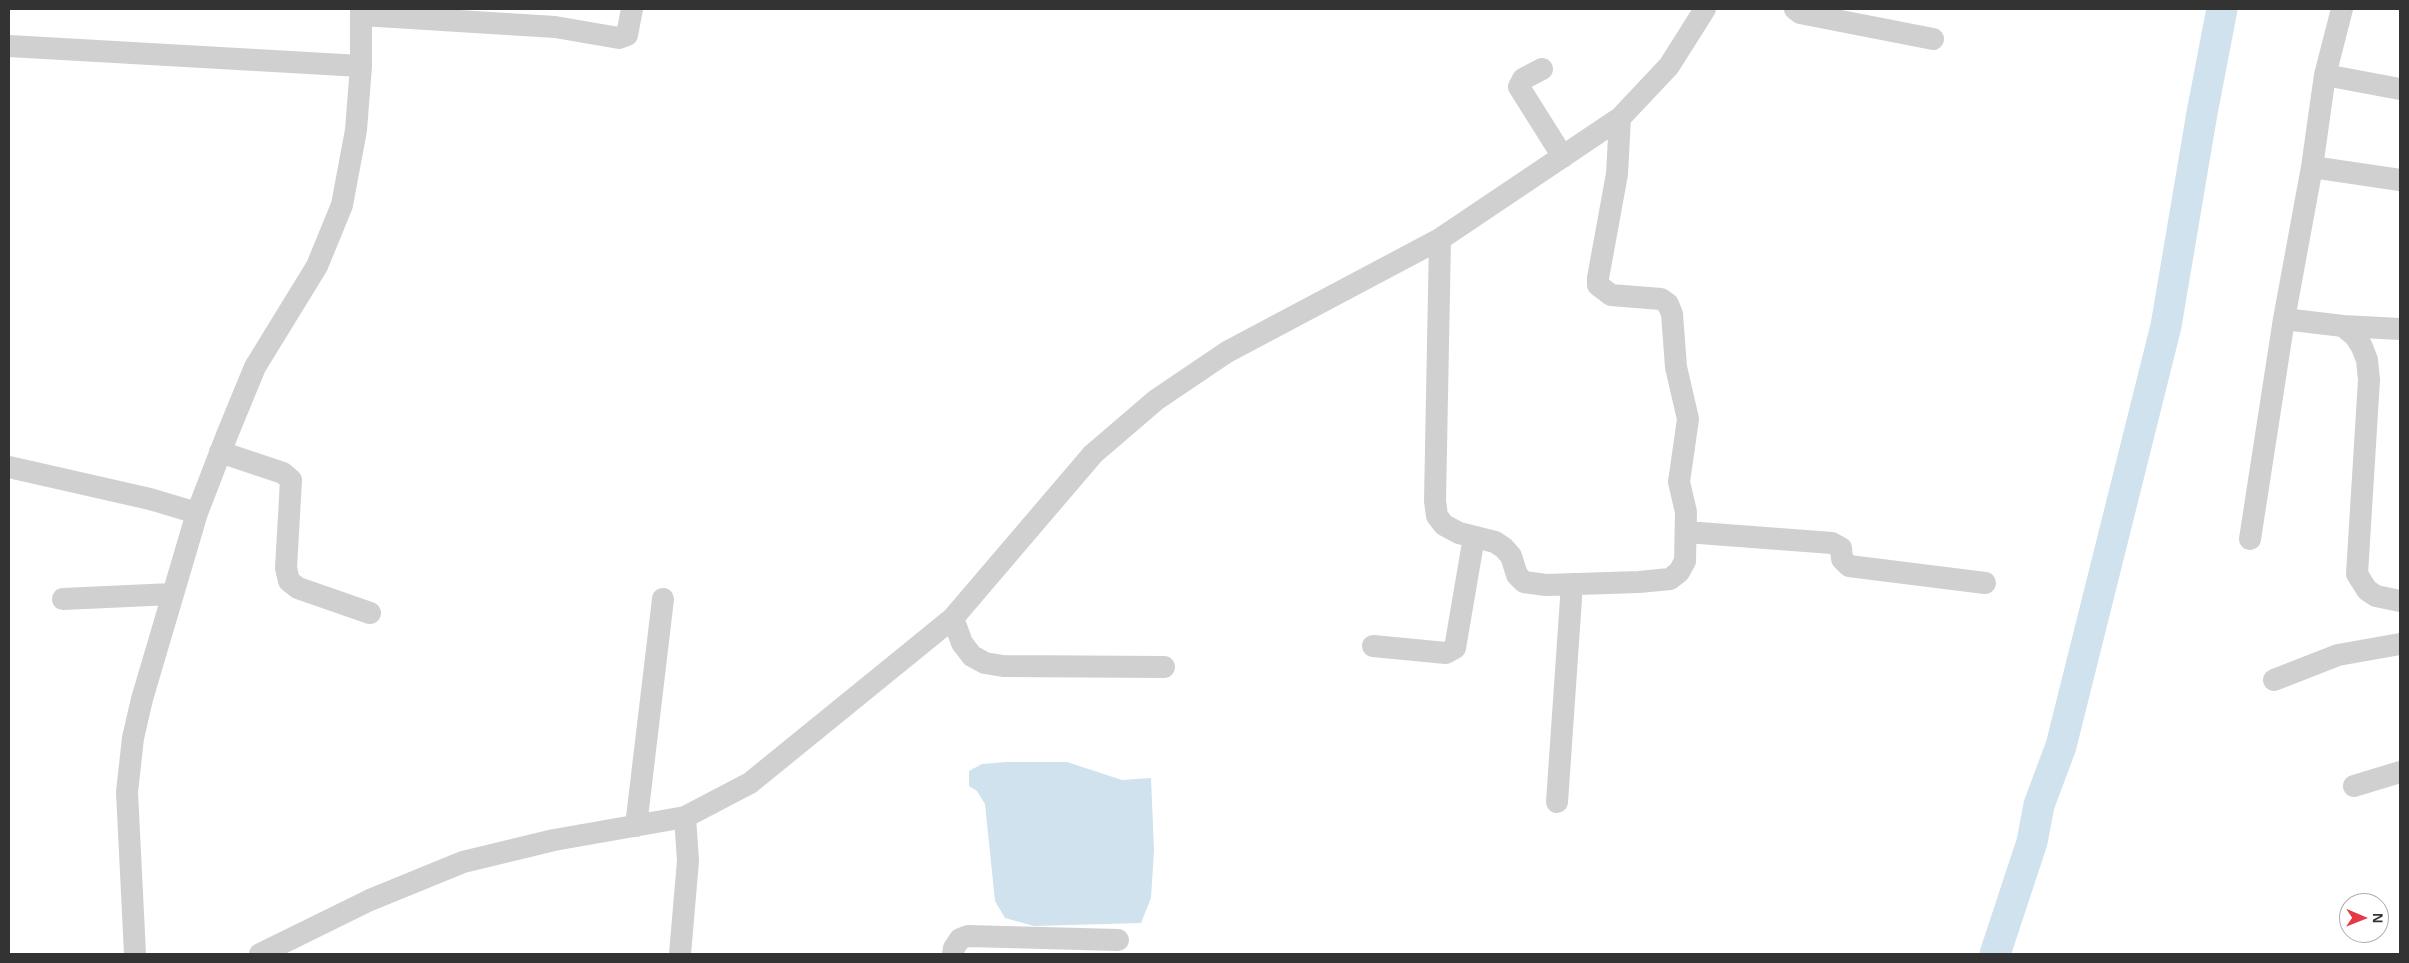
<!DOCTYPE html>
<style>
body{margin:0}
#map{position:relative;width:2409px;height:963px;overflow:hidden;background:#fff;font-family:Arial,sans-serif}
canvas{display:block}
.frame{position:absolute;inset:0;border:10px solid #333;pointer-events:none}
.north{position:absolute;left:2339px;top:893px;width:50px;height:50px;box-sizing:border-box;background:#fff;border:1px solid #adadad;border-radius:50%;rotate:91deg;font-size:14px;font-weight:700;line-height:20px;text-align:center;color:#333}
.north::after{content:'';display:block;margin:auto;width:18px;height:22px;background:#e63946;clip-path:polygon(50% 0,100% 100%,50% 72%,0 100%)}
</style>
<div id="map">
<canvas width="2409" height="963"></canvas>
<div class="frame"></div>
<div class="north">N</div>
</div>
<script>
const ctx = document.querySelector('canvas').getContext('2d');
ctx.lineJoin = 'round';
function fill(path, color) {
  ctx.fillStyle = color;
  ctx.fill(path, 'evenodd');
}
function shape(rows) {
  const path = new Path2D();
  for (const r of rows) {
    path.moveTo(r[0], r[1]);
    for (let i = 2; i < r.length; i += 2) path.lineTo(r[i], r[i + 1]);
  }
  return path;
}
function stroke(path, color, width, dash) {
  ctx.strokeStyle = color;
  ctx.lineWidth = width;
  ctx.lineCap = dash ? 'butt' : 'round';
  ctx.setLineDash(dash || []);
  ctx.stroke(path);
}
fill(shape([
 [1007,762,1067,762,1122,780,1151,778,1154,850,1151,898,1141,923,1034,926,1005,918,995,901,985,804,977,791,969,786,969,771,982,764]
]), '#cfe2ee');
stroke(shape([
 [1995,954,2032,842,2039,805,2061,746,2166,326,2202,113,2222,9]
]), '#cfe2ee', 31);
stroke(shape([
 [1795,9,1800,13,1933,39],
 [362,15,555,27,619,38,627,35,632,9],
 [9,46,361,66],
 [1542,69,1523,79,1519,87,1563,157],
 [2325,75,2400,89],
 [2312,167,2400,180],
 [1440,239,1435,501,1437,516,1444,525,1459,533,1495,542,1504,548,1511,556,1517,575,1524,582,1546,585,1639,582,1670,579,1679,572,1685,561,1686,512,1679,482,1688,419,1676,367,1672,314,1668,304,1661,299,1611,295,1598,285,1598,278,1617,174,1620,118],
 [2284,319,2343,326,2400,329],
 [2343,326,2355,336,2362,347,2367,360,2369,380,2357,574,2367,590,2376,596,2400,601],
 [220,452,283,473,291,480,286,568,289,581,298,588,370,613],
 [9,467,150,499,197,513],
 [1686,532,1832,543,1841,548,1842,559,1849,566,1985,583],
 [2250,539,2284,319,2312,167,2325,75,2342,9],
 [63,599,172,594],
 [953,618,962,643,972,656,985,663,1003,666,1164,667],
 [1373,646,1446,653,1455,648,1474,537],
 [2274,680,2338,655,2400,644],
 [2354,786,2400,772],
 [1557,802,1572,584],
 [636,826,663,599],
 [135,954,127,792,133,738,142,699,197,513,227,435,255,367,317,266,342,205,356,130,361,66,361,9],
 [260,954,370,900,463,862,554,840,685,817,750,783,953,618,1093,454,1156,400,1227,352,1440,239,1620,118,1669,66,1705,9],
 [680,954,688,861,685,817],
 [953,954,954,948,960,939,968,936,1118,940]
]), '#d0d0d0', 22);
</script>
